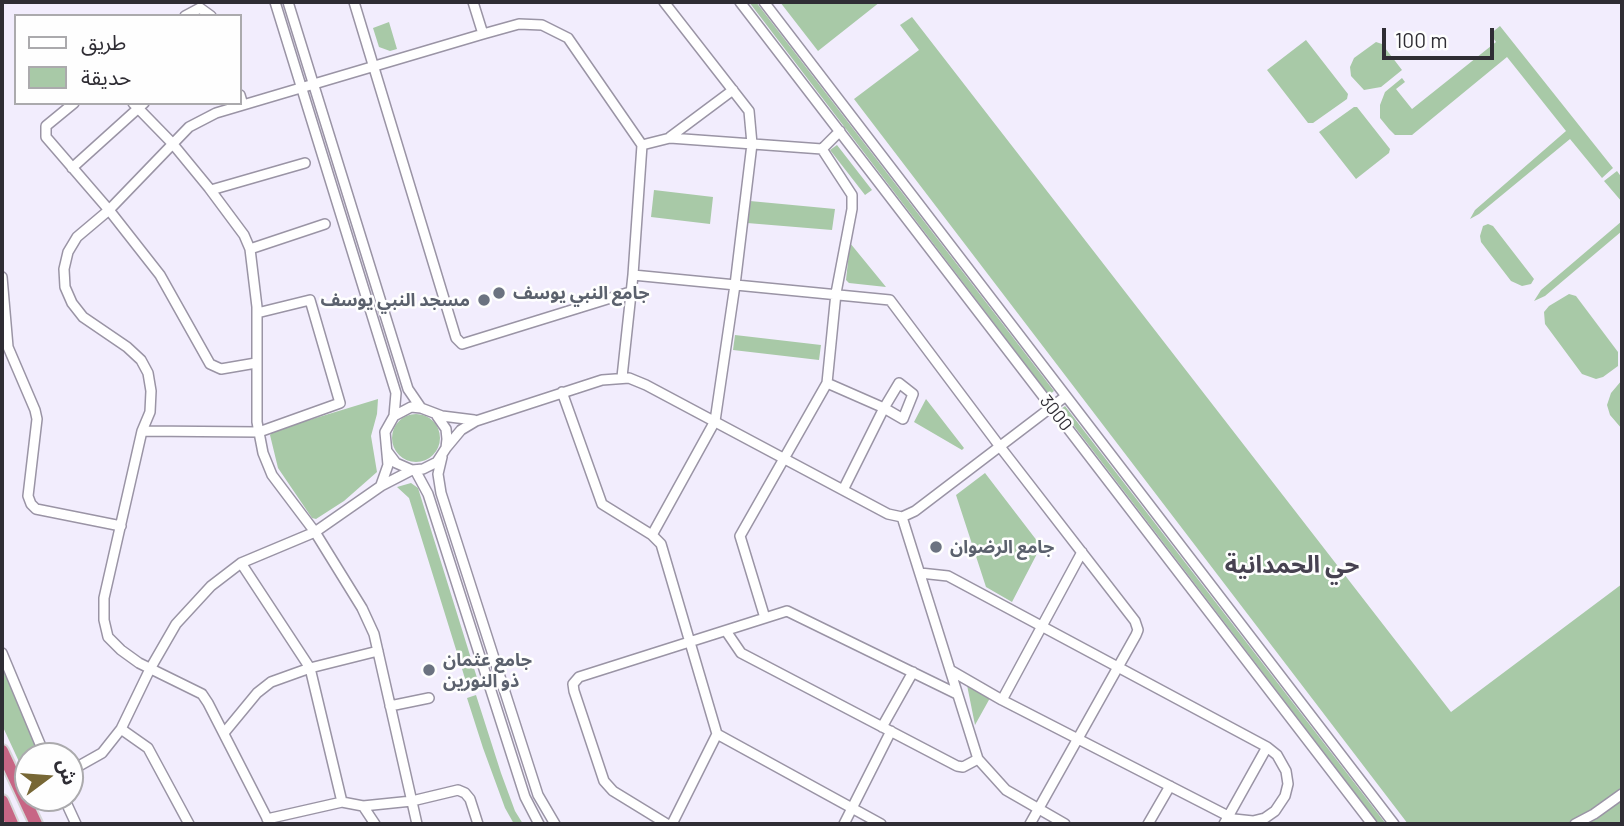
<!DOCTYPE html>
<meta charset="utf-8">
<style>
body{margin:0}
#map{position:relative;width:1624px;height:826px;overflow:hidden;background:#f2edfd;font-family:Barlow,"Noto Sans Arabic",sans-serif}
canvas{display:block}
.frame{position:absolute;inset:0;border:4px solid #2f2d34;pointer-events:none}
.legend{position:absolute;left:14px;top:14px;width:228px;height:91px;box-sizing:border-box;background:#fefefe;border:2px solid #abaaad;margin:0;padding:9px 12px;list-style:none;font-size:21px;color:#2f2d34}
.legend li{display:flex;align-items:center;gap:14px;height:35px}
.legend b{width:35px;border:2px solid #abaaad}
.north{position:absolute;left:14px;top:742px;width:70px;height:70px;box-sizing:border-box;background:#fefefe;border:2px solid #abaaad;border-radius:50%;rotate:74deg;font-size:19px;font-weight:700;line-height:28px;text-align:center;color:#2f2d34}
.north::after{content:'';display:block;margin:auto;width:24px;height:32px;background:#776735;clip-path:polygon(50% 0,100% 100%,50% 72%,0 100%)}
.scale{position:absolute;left:1382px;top:28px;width:112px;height:32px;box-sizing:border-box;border:4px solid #2f2d34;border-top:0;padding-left:9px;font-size:21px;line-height:24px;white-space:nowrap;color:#2f2d34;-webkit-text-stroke:5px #fefefe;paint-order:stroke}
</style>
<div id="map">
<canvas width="1624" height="826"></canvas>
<div class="frame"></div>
<ul class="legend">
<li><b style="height:9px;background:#fff"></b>طريق</li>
<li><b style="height:19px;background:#a8c9a7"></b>حديقة</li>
</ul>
<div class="north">ش</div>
<div class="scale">100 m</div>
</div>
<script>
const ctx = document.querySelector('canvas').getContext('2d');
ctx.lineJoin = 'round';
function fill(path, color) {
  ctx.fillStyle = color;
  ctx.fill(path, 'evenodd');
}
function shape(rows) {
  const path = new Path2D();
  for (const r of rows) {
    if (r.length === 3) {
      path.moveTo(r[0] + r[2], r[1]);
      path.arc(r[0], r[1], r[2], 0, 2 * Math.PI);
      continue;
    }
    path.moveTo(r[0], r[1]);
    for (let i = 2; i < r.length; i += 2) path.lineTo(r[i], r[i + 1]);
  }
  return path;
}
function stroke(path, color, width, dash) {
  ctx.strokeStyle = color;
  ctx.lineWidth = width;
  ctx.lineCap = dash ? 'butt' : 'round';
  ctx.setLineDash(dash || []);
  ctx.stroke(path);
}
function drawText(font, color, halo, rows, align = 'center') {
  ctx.font = font + ' Barlow,"Noto Sans Arabic",sans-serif';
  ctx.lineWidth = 5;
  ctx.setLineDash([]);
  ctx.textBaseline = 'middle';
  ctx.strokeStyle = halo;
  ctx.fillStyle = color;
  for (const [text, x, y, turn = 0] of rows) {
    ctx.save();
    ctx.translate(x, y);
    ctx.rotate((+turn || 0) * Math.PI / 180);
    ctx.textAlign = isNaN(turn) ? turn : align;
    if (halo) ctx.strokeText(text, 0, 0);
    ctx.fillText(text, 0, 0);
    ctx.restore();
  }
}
fill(shape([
 [749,2,756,2,1054,391,1049,395],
 [780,2,880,2,818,51],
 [912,17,1451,712,1622,584,1622,824,1408,824,854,99,919,50,900,25],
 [389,22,397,49,390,51,379,47,373,28],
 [1500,26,1613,168,1602,178,1570,139,1479,214,1470,219,1475,210,1566,131,1507,57,1412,135,1395,135,1389,129,1380,118,1380,105,1385,92,1402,78,1405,82,1396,89,1412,109,1496,42,1490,34],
 [1306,40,1348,94,1347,99,1313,123,1308,123,1267,70],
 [1376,42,1382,44,1402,70,1381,87,1364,90,1351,76,1350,67,1354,58],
 [1354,107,1357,107,1390,149,1389,153,1356,179,1319,132],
 [837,145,872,190,865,195,830,150],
 [1617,171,1622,178,1622,202,1604,181],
 [654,190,713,197,710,224,651,217],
 [750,201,835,209,832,230,747,223],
 [1622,221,1622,231,1545,296,1534,301,1541,290],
 [1488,224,1493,226,1534,279,1531,284,1522,286,1511,281,1481,242,1480,236,1483,226],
 [850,243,886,287,849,283,846,280],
 [1569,294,1576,296,1618,352,1618,366,1603,377,1596,379,1582,374,1545,324,1544,312,1549,306],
 [735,335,821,345,819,360,733,350],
 [1622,380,1622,429,1610,415,1607,405,1611,393],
 [378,399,377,414,371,436,377,472,344,501,316,519,312,518,278,468,270,435,273,431],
 [926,399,964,448,962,450,914,422],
 [1065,406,1386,824,1379,824,1061,409],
 [416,438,24],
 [985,473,1041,546,1012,602,986,587,956,495],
 [411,483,418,488,478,681,467,685,409,498,397,487],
 [2,663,41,756,28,756,28,781,2,725],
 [967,685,990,698,975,725],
 [476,695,501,773,515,811,523,824,514,824,505,808,483,748,467,698]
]), '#a8c9a7');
const minor = shape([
 [275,2,396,393,394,416],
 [288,2,408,389,421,408],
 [354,2,456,338,462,344,630,292],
 [473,2,483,34],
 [740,2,1372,824],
 [764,2,1394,824],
 [185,16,200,8,211,16],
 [240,95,243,105],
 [74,103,46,126,46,137,109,210,160,275,210,364,221,369,256,363],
 [133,103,172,143,209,188,244,235,250,249,257,307,257,422,263,453,272,475,315,532,362,608,374,634,417,824],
 [670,137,733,90],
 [642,145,670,138,822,149,840,131],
 [72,168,144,103],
 [211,190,305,163],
 [250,249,325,224],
 [633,275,890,300,1001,448,1135,621,1138,630,1136,635,1030,824],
 [2,277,8,347,35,410,37,419,28,496,31,504,36,509,121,526],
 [827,383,884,408,903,419,913,394,899,383,884,408,843,490],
 [562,392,602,504,652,535,661,544,717,734,672,824],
 [142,431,259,432,340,403,310,300,257,313],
 [446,448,461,430,476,421,602,380,629,378,646,385,888,514,902,517,915,511,1066,396],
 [387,451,396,463,412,470,423,469,437,462,446,448,447,439,446,429,437,416],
 [442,457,438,474,441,493,538,795,555,824],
 [415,470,428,494,525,797,539,824],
 [381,485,388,465,385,432,394,416,411,407,421,408,442,416,474,420],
 [902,517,978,759,1006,790,1065,824],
 [652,535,715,421,735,285,752,144,749,111,664,2],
 [241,563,310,668,342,802],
 [920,573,948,576,1267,747,1277,755,1286,771,1288,784,1285,796,1275,811,1265,818,1253,821,1234,819,1002,700,950,670],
 [765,618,740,536,827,383,836,293,852,209,852,195,822,149],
 [726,631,741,653,957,766,963,767,978,759],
 [2,653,45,756],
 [1002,700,1082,552],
 [390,706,429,698],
 [882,727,913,672],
 [121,729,148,748,189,824],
 [224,733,257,693,271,682,310,668,378,651],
 [717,734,881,824],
 [70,771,102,753,121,729,150,669,176,624,211,586,241,563,315,532,381,486,412,470],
 [64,798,76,824],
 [363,806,375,824],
 [267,819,342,802,363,806,412,801,458,790,465,793,470,799,478,824],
 [270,824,208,703,202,694,139,663,121,650,108,637,104,620,104,598,142,431,150,412,151,391,148,373,141,360,127,347,83,317,72,303,65,287,64,269,68,252,77,237,109,210,189,127,216,113,483,34,519,24,542,25,568,38,642,145,633,275,622,377],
 [667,824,613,791,604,781,574,691,573,684,579,677,787,611,957,694],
 [844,824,891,731],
 [1148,824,1170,786],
 [1224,824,1267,747],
 [1575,824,1594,814,1622,794]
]);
const highway = shape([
 [2,751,36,824],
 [2,801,12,824]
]);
stroke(minor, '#9a94a5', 12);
stroke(highway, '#d5d5d6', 16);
stroke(minor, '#fff', 9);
stroke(highway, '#c76685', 12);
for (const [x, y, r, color] of [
 [499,293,7,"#6b7280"],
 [484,300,7,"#6b7280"],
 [936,547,7,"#6b7280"],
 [429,670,7,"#6b7280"]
]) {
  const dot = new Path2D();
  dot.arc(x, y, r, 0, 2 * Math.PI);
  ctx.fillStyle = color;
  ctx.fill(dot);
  stroke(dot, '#fefefe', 2.5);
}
drawText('bold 18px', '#5b616d', '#fefefe', [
 ["جامع النبي يوسف",513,293],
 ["مسجد النبي يوسف",470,300,"right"],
 ["جامع الرضوان",950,547],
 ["جامع عثمان",443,660],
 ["ذو النورين",443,681]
], 'left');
drawText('18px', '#2f2d34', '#fefefe', [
 ["3000",1056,413,52]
]);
drawText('bold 24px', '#474251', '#fefefe', [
 ["حي الحمدانية",1292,565]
]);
</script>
